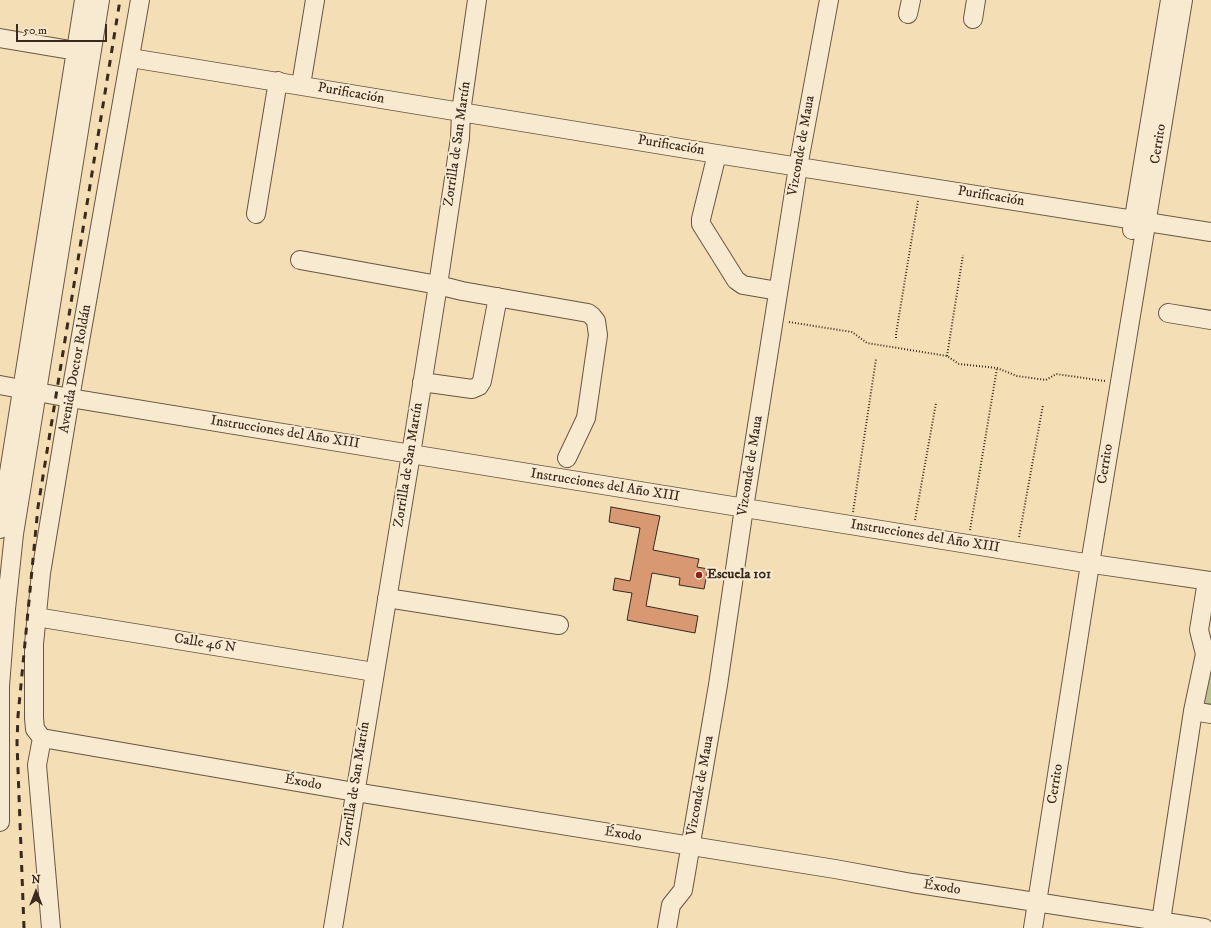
<!DOCTYPE html>
<meta charset="utf-8">
<style>
body{margin:0}
#map{position:relative;width:1211px;height:928px;overflow:hidden;background:#f4deb6;font-family:"IM FELL DW Pica",serif}
canvas{display:block}
.north{position:absolute;left:16px;top:872px;width:40px;height:40px;-webkit-text-stroke:3px #f8ead0;paint-order:stroke;rotate:0deg;font-size:11px;font-weight:700;line-height:16px;text-align:center;color:#39291e}
.north::after{content:'';display:block;margin:auto;width:14px;height:18px;background:#39291e;clip-path:polygon(50% 0,100% 100%,50% 72%,0 100%)}
.scale{position:absolute;left:16px;top:24px;width:91px;height:18px;box-sizing:border-box;border:2px solid #39291e;border-top:0;padding-left:5px;font-size:12px;line-height:14px;white-space:nowrap;color:#39291e;-webkit-text-stroke:3px #f8ead0;paint-order:stroke}
</style>
<div id="map">
<canvas width="1211" height="928"></canvas>
<div class="north">N</div>
<div class="scale">50 m</div>
</div>
<script>
const ctx = document.querySelector('canvas').getContext('2d');
ctx.lineJoin = 'round';
function fill(path, color) {
  ctx.fillStyle = color;
  ctx.fill(path, 'evenodd');
}
function shape(rows) {
  const path = new Path2D();
  for (const r of rows) {
    path.moveTo(r[0], r[1]);
    for (let i = 2; i < r.length; i += 2) path.lineTo(r[i], r[i + 1]);
  }
  return path;
}
function stroke(path, color, width, dash) {
  ctx.strokeStyle = color;
  ctx.lineWidth = width;
  ctx.lineCap = dash ? 'butt' : 'round';
  ctx.setLineDash(dash || []);
  ctx.stroke(path);
}
function drawText(font, color, halo, rows, align = 'center') {
  ctx.font = font + ' "IM FELL DW Pica",serif';
  ctx.lineWidth = 4;
  ctx.setLineDash([]);
  ctx.textBaseline = 'middle';
  ctx.strokeStyle = halo;
  ctx.fillStyle = color;
  for (const [text, x, y, turn = 0] of rows) {
    ctx.save();
    ctx.translate(x, y);
    ctx.rotate((+turn || 0) * Math.PI / 180);
    ctx.textAlign = isNaN(turn) ? turn : align;
    if (halo) ctx.strokeText(text, 0, 0);
    ctx.fillText(text, 0, 0);
    ctx.restore();
  }
}
fill(shape([
 [1211,656,1211,723,1201,721]
]), '#bbc18e');
const building = shape([
 [611,507,660,516,653,550,699,559,697,567,708,569,704,589,679,585,680,578,652,573,646,606,698,616,695,633,627,620,632,593,613,590,615,578,630,581,640,528,609,522,611,507]
]);
fill(building, '#d79872');
stroke(building, '#39291e', 1);
const minor = shape([
 [908,14,911,0],
 [973,19,976,0],
 [0,38,88,53],
 [131,58,717,154,1211,232],
 [301,85,315,0],
 [717,154,701,219,701,224,736,280,743,285,778,291],
 [256,214,278,81],
 [1132,230,1170,0],
 [300,260,438,285,462,291,588,313,592,316,596,321,598,335,586,418,567,458],
 [1168,313,1211,320],
 [422,382,472,389,479,386,482,381,498,297],
 [0,385,70,398,411,454,1079,562,1211,581],
 [0,529,84,0],
 [387,598,559,625],
 [36,617,374,672],
 [1193,711,1211,714],
 [0,728,0,686,6,609,14,534,100,0],
 [0,730,0,822],
 [42,738,355,792,835,869,912,883,1204,928],
 [42,738,35,729,34,718,34,644,41,573,70,398,140,0],
 [42,738,37,765,51,928],
 [1161,921,1193,711,1205,654,1199,630,1207,581],
 [333,928,411,454,438,285,460,138,461,112,477,0],
 [667,928,671,905,683,890,718,685,744,508,798,167,829,0],
 [1033,928,1090,564,1183,0]
]);
stroke(minor, '#685644', 20);
stroke(shape([
 [789,322,852,332,867,343,947,356,959,364,997,368,1017,376,1046,380,1056,374,1105,381],
 [896,338,896,334,918,201],
 [947,356,963,255],
 [853,512,876,359],
 [915,520,936,403],
 [970,530,997,368],
 [1019,537,1043,405]
]), '#39291e', 2, [1, 2]);
stroke(minor, '#f8ead0', 18);
stroke(shape([
 [24,928,17,743,18,716,38,507,120,0]
]), '#39291e', 3, [7, 7]);
for (const [x, y, r, color] of [
 [699,575,4,"#8f2418"]
]) {
  const dot = new Path2D();
  dot.arc(x, y, r, 0, 2 * Math.PI);
  ctx.fillStyle = color;
  ctx.fill(dot);
  stroke(dot, '#f8ead0', 1.5);
}
drawText('14px', '#39291e', '#f8ead0', [
 ["Purificación",351,94,10],
 ["Zorrilla de San Martín",458,144,-82],
 ["Cerrito",1159,144,-81],
 ["Purificación",671,146,9],
 ["Vizconde de Maua",802,146,-80],
 ["Purificación",991,197,9],
 ["Avenida Doctor Roldán",76,369,-80],
 ["Instrucciones del Año XIII",285,433,9],
 ["Cerrito",1106,464,-81],
 ["Zorrilla de San Martín",409,465,-81],
 ["Vizconde de Maua",751,466,-81],
 ["Instrucciones del Año XIII",605,486,9],
 ["Instrucciones del Año XIII",925,537,9],
 ["Calle 46 N",205,644,9],
 ["Éxodo",303,783,10],
 ["Zorrilla de San Martín",356,784,-81],
 ["Cerrito",1056,784,-81],
 ["Vizconde de Maua",701,786,-80],
 ["Éxodo",623,835,9],
 ["Éxodo",942,888,9]
]);
drawText('bold 14px', '#39291e', '#f8ead0', [
 ["Escuela 101",707,575]
], 'left');
</script>
